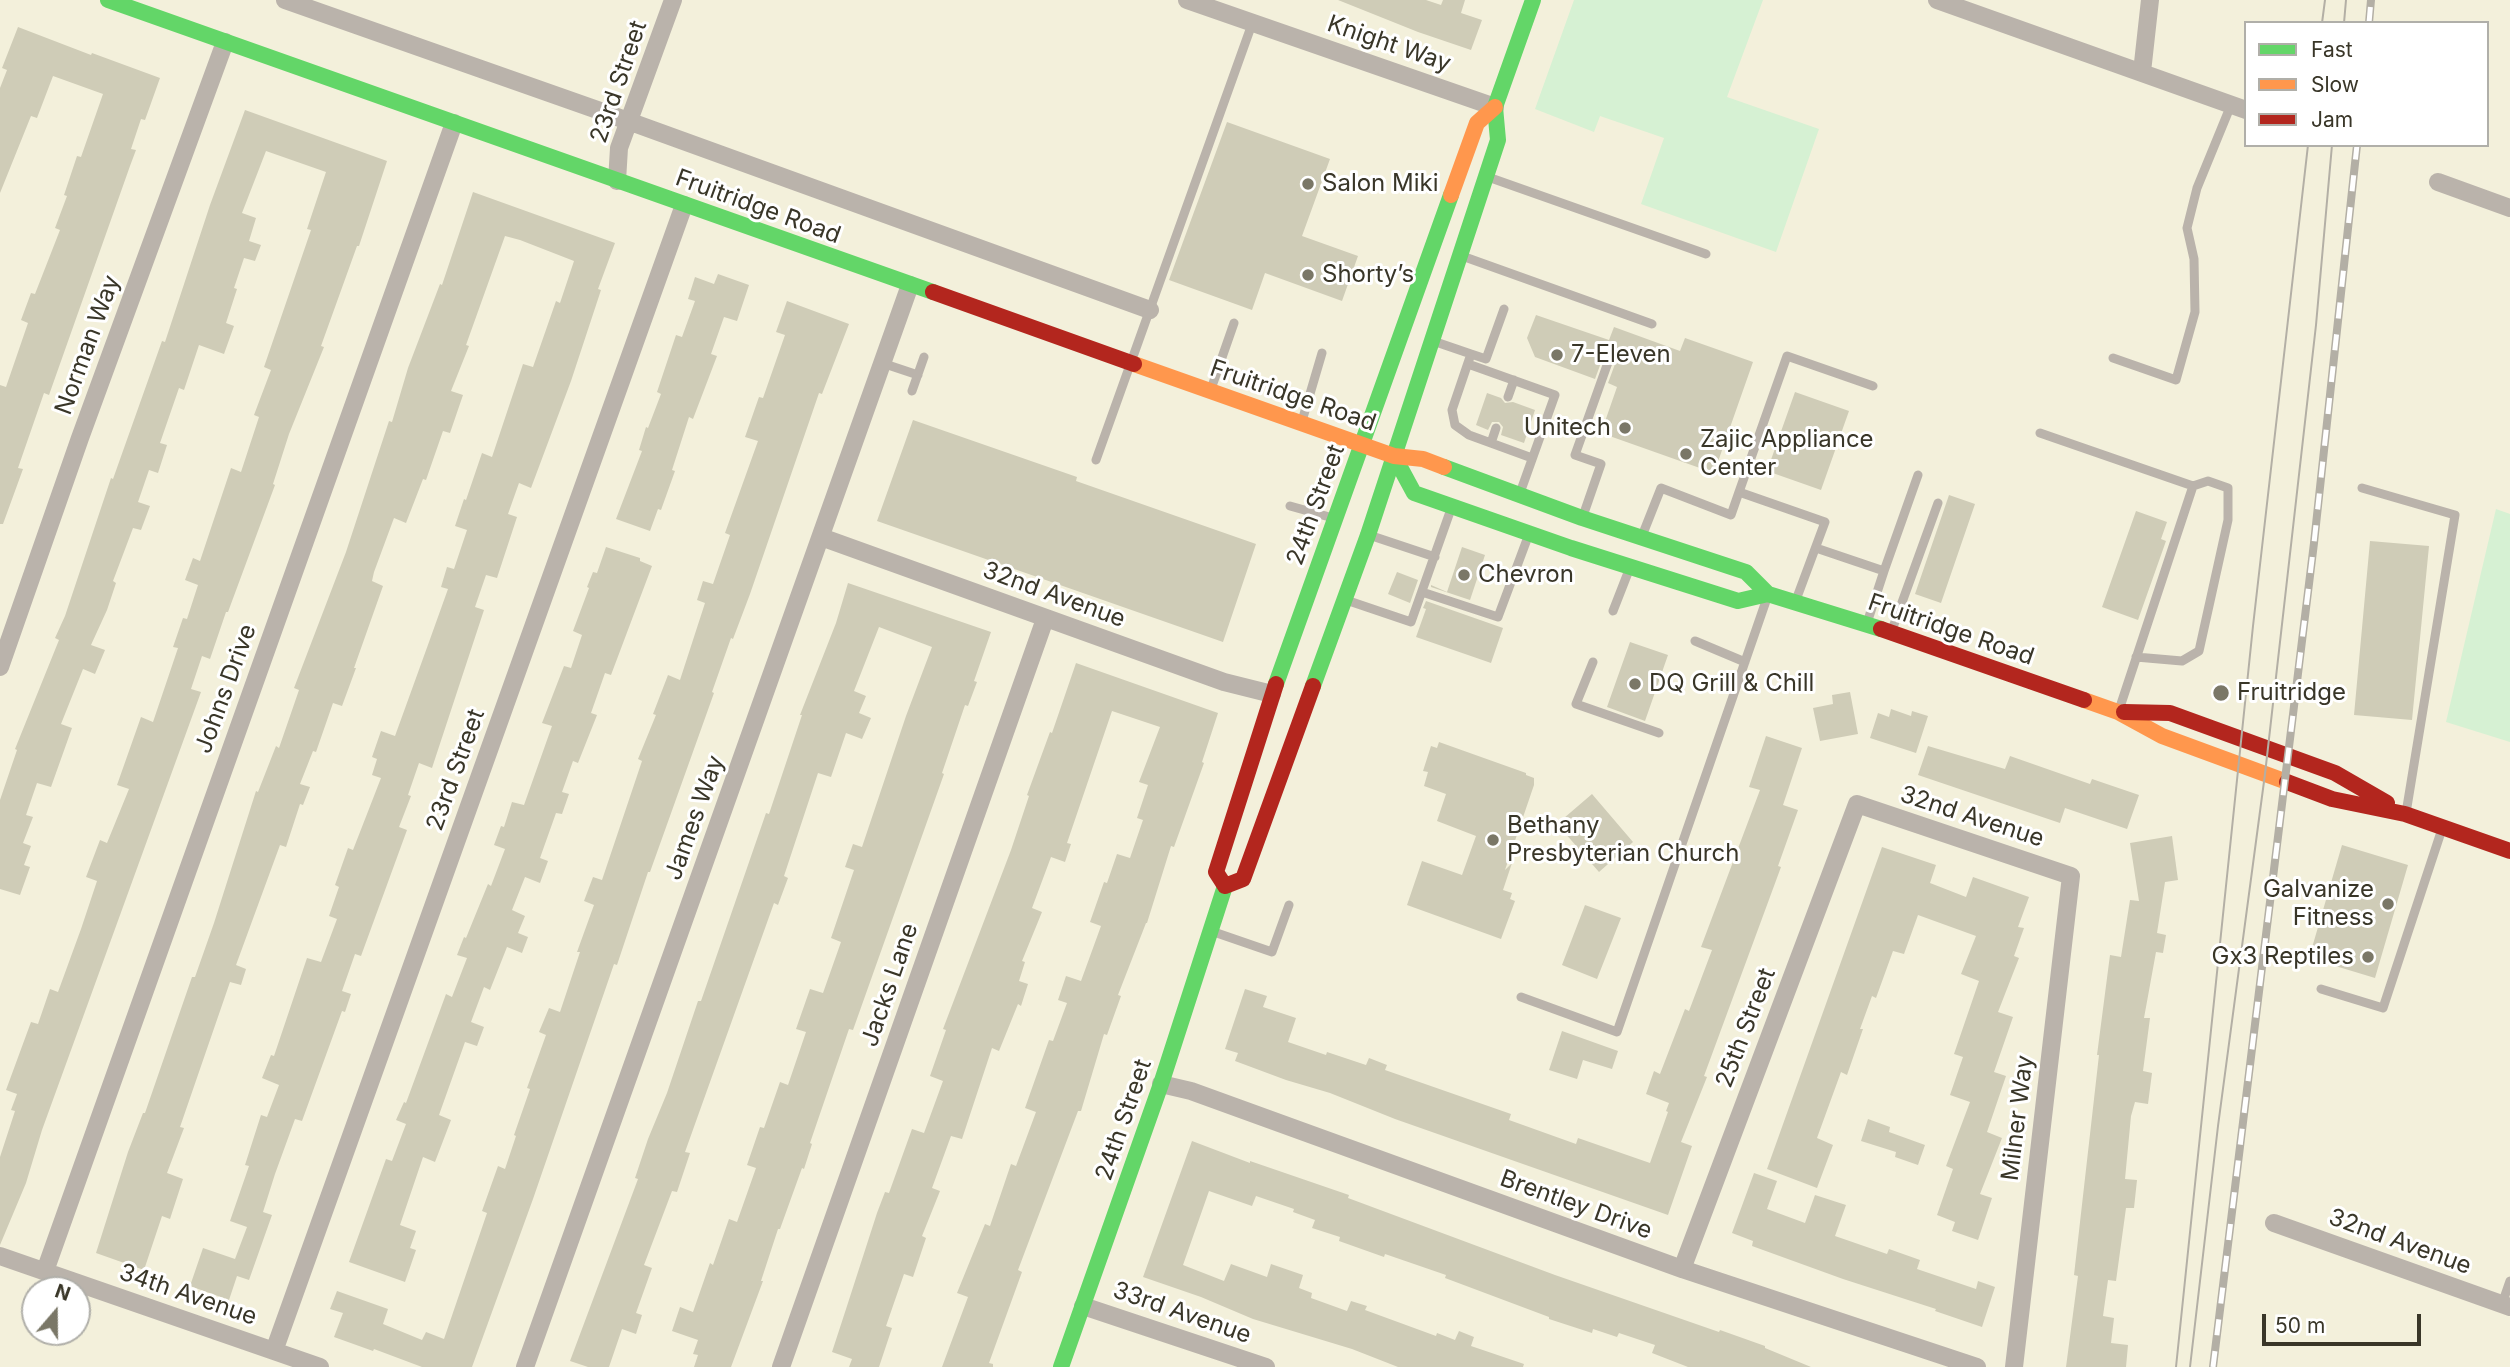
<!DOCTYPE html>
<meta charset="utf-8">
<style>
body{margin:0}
#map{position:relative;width:2510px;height:1367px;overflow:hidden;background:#f3f0db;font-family:Inter,sans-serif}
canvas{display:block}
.legend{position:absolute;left:2244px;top:21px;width:245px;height:126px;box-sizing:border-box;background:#fff;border:2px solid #b0afa9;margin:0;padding:9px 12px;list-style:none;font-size:21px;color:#393628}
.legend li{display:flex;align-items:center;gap:14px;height:35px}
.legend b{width:35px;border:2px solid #b0afa9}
.north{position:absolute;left:21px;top:1276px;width:70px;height:70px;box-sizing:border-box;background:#fff;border:2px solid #b0afa9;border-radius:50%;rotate:20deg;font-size:19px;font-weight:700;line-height:28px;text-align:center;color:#393628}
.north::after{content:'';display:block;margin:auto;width:24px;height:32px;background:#7a7767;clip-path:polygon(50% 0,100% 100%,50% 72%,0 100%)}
.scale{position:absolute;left:2262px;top:1314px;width:159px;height:32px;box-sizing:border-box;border:4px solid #393628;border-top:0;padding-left:9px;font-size:21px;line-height:24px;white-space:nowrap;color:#393628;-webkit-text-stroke:5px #fff;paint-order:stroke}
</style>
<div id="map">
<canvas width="2510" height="1367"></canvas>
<ul class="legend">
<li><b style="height:9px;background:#63d668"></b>Fast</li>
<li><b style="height:9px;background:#ff974d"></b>Slow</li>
<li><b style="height:9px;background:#b3261e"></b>Jam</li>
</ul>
<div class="north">N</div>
<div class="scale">50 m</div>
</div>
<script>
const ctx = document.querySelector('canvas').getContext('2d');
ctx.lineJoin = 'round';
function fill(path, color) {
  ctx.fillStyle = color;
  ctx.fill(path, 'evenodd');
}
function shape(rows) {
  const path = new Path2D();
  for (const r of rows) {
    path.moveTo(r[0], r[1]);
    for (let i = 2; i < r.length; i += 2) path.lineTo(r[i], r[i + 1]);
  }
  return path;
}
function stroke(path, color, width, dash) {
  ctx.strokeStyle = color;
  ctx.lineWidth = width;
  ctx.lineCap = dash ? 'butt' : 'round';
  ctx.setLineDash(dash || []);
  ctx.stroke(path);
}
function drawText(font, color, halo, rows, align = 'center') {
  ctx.font = font + ' Inter,sans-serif';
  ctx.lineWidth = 6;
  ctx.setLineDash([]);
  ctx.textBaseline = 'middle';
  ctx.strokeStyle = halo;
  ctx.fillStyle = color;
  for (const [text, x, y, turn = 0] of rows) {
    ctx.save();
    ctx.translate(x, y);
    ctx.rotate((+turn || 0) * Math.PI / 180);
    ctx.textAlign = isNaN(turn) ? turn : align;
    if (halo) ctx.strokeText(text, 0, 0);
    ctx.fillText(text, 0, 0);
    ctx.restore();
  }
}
fill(shape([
 [1574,0,1763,0,1727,97,1819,129,1776,252,1641,204,1664,138,1600,116,1594,132,1535,109],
 [2496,509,2510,514,2510,742,2446,722]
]), '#d6f1d3');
fill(shape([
 [1338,0,1426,0,1441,5,1443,0,1465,0,1461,13,1482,20,1471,50,1418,32],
 [18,27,91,55,92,53,160,78,145,120,141,119,131,149,136,150,130,166,49,395,44,393,18,468,23,469,3,524,0,524,0,385,6,387,28,323,21,320,31,293,35,294,60,230,55,228,67,196,64,195,77,156,81,157,103,94,53,76,37,118,31,116,0,193,0,88,7,70,2,68],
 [245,110,387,161,359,246,357,246,321,346,324,347,289,434,273,484,275,485,228,612,226,612,210,659,202,656,191,689,201,692,42,1130,26,1183,0,1245,0,1157,15,1111,11,1110,17,1094,6,1090,31,1022,38,1024,50,989,58,992,81,929,97,881,86,877,100,840,107,843,129,789,117,785,141,717,153,722,178,648,173,647,183,618,187,619,198,585,185,580,193,558,200,561,231,468,241,472,259,417,254,415,271,370,264,367,311,230,307,229,326,172,266,151,242,213,256,218,249,241,261,245,255,261,244,258,234,288,237,289,226,323,234,326,224,354,199,345,184,390,179,388,160,443,167,445,158,473,149,470,138,502,150,506,141,530,133,528,113,581,116,583,107,610,91,645,105,650,95,674,83,669,61,724,72,728,51,787,37,783,26,815,33,817,23,843,31,846,24,865,30,867,20,895,0,889,0,800,17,750,15,749,59,640,55,638,65,616,111,478,113,479,162,341,165,342,210,205],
 [1227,122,1330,159,1302,236,1358,256,1342,301,1265,273,1252,310,1169,280],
 [473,192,615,243,598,289,601,290,571,381,531,488,519,483,508,514,517,517,497,578,486,575,475,607,484,610,432,768,419,763,408,795,411,796,399,827,407,830,361,956,355,954,342,991,351,994,345,1012,342,1011,302,1121,295,1119,275,1174,263,1212,272,1215,249,1280,237,1276,229,1300,190,1286,203,1248,235,1259,247,1227,230,1221,249,1166,245,1165,261,1115,267,1117,279,1085,262,1078,271,1055,274,1056,307,958,321,962,337,919,329,916,339,887,335,885,348,848,353,850,381,778,372,775,377,759,372,757,381,731,395,736,429,642,448,589,441,587,447,567,454,569,467,530,455,526,464,499,466,500,482,453,492,457,523,364,533,367,556,301,560,303,574,261,520,240,505,236,466,345,469,346,451,391,463,395,450,433,443,431,426,480,423,479,406,523,394,518,374,572,372,581,383,586,354,668,356,668,342,706,333,703,316,752,313,751,300,784,310,787,303,805,300,804,286,847,280,845,236,965,246,969,241,985,230,982,180,1127,184,1128,167,1173,183,1179,170,1219,162,1216,144,1270,96,1253,128,1152,143,1113,145,1113,192,977,195,977,214,923,256,791,258,792,276,746,279,748,299,690,294,688,346,552,389,421,392,422,408,368,440,284,442,285],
 [718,274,749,285,737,321,724,317,711,354,717,356,693,419,689,417,672,470,675,471,661,510,658,509,650,531,616,519,642,451,639,450,646,427,648,428,661,394,657,392,676,335,682,337,695,301,688,299,695,277,714,284],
 [787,301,849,324,822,394,819,393,750,594,733,639,731,638,712,692,714,693,650,872,648,872,617,965,614,964,533,1199,472,1367,422,1367,374,1349,373,1351,334,1337,343,1313,330,1309,337,1291,388,1309,383,1324,422,1340,426,1332,444,1339,487,1213,482,1211,498,1166,505,1169,516,1136,514,1135,530,1089,527,1088,546,1035,539,1032,549,1008,560,1012,580,952,577,952,594,905,584,901,593,877,602,880,642,761,638,759,656,715,653,714,668,675,680,680,705,603,697,600,703,581,713,584,730,535,725,533,758,441,745,437,759,397,763,398,785,335,776,332],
 [1536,315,1609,340,1614,327,1680,351,1685,338,1753,362,1714,473,1601,433,1617,387,1608,383,1618,356,1617,350,1610,347,1606,349,1595,379,1535,357,1527,338],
 [1795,392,1849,411,1821,490,1767,471],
 [1487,393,1501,398,1505,403,1513,402,1535,410,1524,443,1501,435,1503,427,1499,422,1492,422,1488,430,1476,425],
 [913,420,1077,477,1076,481,1256,544,1223,642,877,521],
 [1949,495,1975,504,1941,603,1915,594],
 [2136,511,2167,522,2161,539,2166,541,2138,620,2102,607],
 [2370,541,2429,546,2412,720,2354,715],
 [606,547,640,558,640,561,652,566,611,675,605,673,591,713,597,715,578,763,573,761,562,792,569,794,562,814,556,813,540,858,548,861,540,883,525,877,512,910,525,916,518,933,528,937,522,953,507,947,490,990,484,987,471,1022,484,1027,477,1046,465,1042,439,1115,451,1120,435,1162,423,1157,400,1225,416,1231,410,1248,416,1250,405,1282,349,1262,386,1159,392,1161,406,1124,396,1120,404,1102,406,1103,446,994,452,997,467,958,457,955,464,937,466,938,488,884,491,886,505,849,494,845,501,826,504,827,512,802,524,805,552,726,542,723,564,666,571,668,582,635,573,631,589,588,587,587,593,572,597,573],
 [1462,547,1485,555,1470,600,1431,587,1431,585,1447,592],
 [1397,572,1418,580,1410,603,1388,594],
 [848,583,991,632,974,681,977,682,968,706,965,705,942,773,944,774,853,1030,849,1029,810,1143,812,1144,804,1169,802,1168,780,1229,778,1229,761,1281,763,1281,731,1367,694,1367,698,1355,693,1354,698,1340,672,1331,680,1307,693,1312,710,1263,713,1265,729,1219,737,1222,756,1168,747,1165,760,1127,764,1128,780,1082,788,1085,806,1032,796,1029,810,989,823,993,841,942,831,938,854,870,845,867,853,844,862,847,906,716,932,647,879,627,854,691,866,696,859,713,871,718,862,739,846,733,831,777,818,773,784,876,788,878,778,905,774,903,685,1152,690,1153,677,1192,672,1191,644,1265,652,1268,636,1313,642,1315,636,1334,622,1329,609,1367,588,1367,570,1361,638,1179,635,1178,648,1139,667,1093,698,1001,701,1001,766,813,769,814,802,715,800,715,836,623],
 [1426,601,1503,628,1491,663,1416,637,1426,609,1423,608],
 [1630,642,1668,655,1645,721,1607,707],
 [1076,663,1218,713,1202,762,1204,763,1174,847,1171,846,1147,923,1146,923,1118,995,1121,996,1107,1035,1104,1034,1081,1111,1078,1111,1018,1270,1022,1272,989,1363,993,1364,993,1367,942,1367,968,1297,957,1293,985,1224,990,1226,1011,1164,1016,1166,1036,1112,1025,1108,1049,1040,1053,1041,1067,1003,1058,1000,1066,976,1081,981,1101,926,1090,922,1104,882,1107,883,1117,854,1130,858,1143,820,1137,818,1148,785,1139,782,1160,727,1112,711,1067,843,1071,844,1065,862,1051,857,1032,908,1042,912,1022,961,1025,962,1019,981,1028,984,1021,1006,1018,1004,999,1051,992,1048,962,1139,951,1136,932,1188,940,1191,922,1236,926,1238,913,1277,904,1274,886,1326,892,1328,879,1367,849,1367,852,1359,832,1352,847,1306,877,1213,885,1192,889,1193,912,1129,924,1133,943,1081,930,1076,946,1030,943,1029,1011,850,1029,796,1027,795,1050,732,1052,733],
 [1850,692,1858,734,1820,741,1813,708,1833,704,1832,695],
 [1891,709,1911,716,1912,711,1928,716,1916,753,1870,738,1878,713,1889,717],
 [1766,736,1802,748,1783,805,1798,810,1778,866,1781,867,1704,1076,1707,1077,1681,1142,1692,1146,1668,1215,1395,1119,1330,1093,1286,1080,1235,1061,1238,1053,1225,1049,1245,989,1267,996,1263,1007,1296,1018,1288,1042,1326,1055,1327,1052,1366,1065,1369,1058,1387,1065,1385,1070,1511,1114,1509,1120,1576,1144,1578,1138,1650,1163,1668,1112,1666,1111,1669,1103,1646,1094,1654,1071,1660,1074,1685,1009,1689,1011,1712,950,1701,947,1760,790,1749,787],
 [1439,742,1526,773,1526,775,1534,778,1534,785,1505,870,1512,863,1503,890,1512,893,1510,899,1515,901,1501,939,1407,905,1422,861,1462,875,1476,836,1437,821,1446,794,1424,786,1428,772,1423,771,1431,746,1437,748],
 [1928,746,2005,769,2010,756,2090,784,2092,779,2139,795,2127,829,2065,808,2060,823,1918,775],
 [1592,794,1633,842,1599,872,1557,824],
 [2172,836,2178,880,2165,882,2157,933,2166,935,2163,953,2156,952,2144,1018,2150,1018,2143,1071,2152,1073,2148,1104,2135,1102,2131,1116,2125,1179,2137,1180,2134,1208,2126,1208,2116,1281,2108,1280,2103,1316,2114,1318,2111,1343,2128,1345,2126,1367,2066,1367,2078,1276,2074,1275,2099,1055,2097,1055,2110,955,2121,957,2130,900,2139,901,2130,843],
 [2342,845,2408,865,2375,978,2309,958],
 [1882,847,1936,865,1930,883,1966,897,1973,877,2029,897,2018,927,2024,928,2014,956,2019,958,1998,1012,2013,1017,1994,1072,2006,1076,1987,1132,2002,1138,1980,1194,1992,1198,1978,1240,1952,1231,1955,1222,1937,1215,1953,1169,1946,1166,1970,1102,1950,1095,1963,1057,1954,1054,1979,981,1961,974,1976,936,1918,915,1904,954,1893,951,1876,998,1872,996,1860,1029,1863,1029,1847,1075,1841,1072,1817,1138,1833,1145,1817,1188,1767,1169],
 [1585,905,1621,918,1597,979,1562,965],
 [1562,1031,1618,1051,1612,1069,1583,1060,1577,1079,1549,1070],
 [1868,1119,1890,1127,1889,1132,1925,1145,1918,1165,1895,1157,1896,1152,1861,1141],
 [1192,1141,1250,1163,1250,1161,1349,1195,1348,1198,1555,1275,1719,1332,1720,1330,1765,1346,1765,1348,1811,1367,1688,1367,1652,1353,1655,1345,1619,1333,1617,1337,1593,1329,1592,1333,1549,1319,1549,1317,1445,1278,1446,1275,1385,1254,1384,1257,1339,1241,1340,1237,1312,1228,1315,1220,1293,1212,1294,1209,1256,1196,1252,1206,1209,1191,1183,1265,1224,1281,1231,1264,1267,1277,1271,1264,1303,1275,1299,1288,1312,1293,1311,1298,1347,1311,1351,1301,1367,1306,1365,1310,1436,1336,1437,1333,1455,1340,1459,1331,1474,1337,1471,1346,1524,1364,1523,1367,1398,1367,1352,1349,1253,1319,1201,1297,1143,1277],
 [1754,1173,1777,1181,1767,1209,1805,1223,1815,1195,1846,1205,1835,1236,1887,1254,1889,1249,1920,1260,1917,1269,1976,1289,1978,1281,1995,1287,1982,1327,1935,1311,1936,1309,1843,1279,1752,1246,1753,1241,1732,1233]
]), '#cfccb7');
stroke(shape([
 [1488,177,1706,254],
 [1462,256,1652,324],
 [1433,341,1471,354,1452,410,1455,425,1469,435,1532,458],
 [1471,354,1486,359,1504,309],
 [2113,358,2176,380,2195,312,2194,259,2187,228,2197,188,2231,105],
 [882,363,918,375],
 [1468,364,1555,395,1520,493],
 [1211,389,1234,323],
 [912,391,924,357],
 [1508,397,1514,380],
 [1302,421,1322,353],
 [2040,433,2193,486,2208,481,2228,488,2228,520,2199,651,2182,661,2136,657],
 [1491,443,1496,428],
 [1096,460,1252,24],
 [2362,488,2455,515,2406,813],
 [1290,506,1333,518],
 [1583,516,1601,464,1575,455,1611,354],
 [1369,535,1435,557],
 [1642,536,1661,488,1731,515,1739,492],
 [1816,548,1884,571,1867,623],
 [1884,571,1918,475],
 [1422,592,1498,617,1529,534],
 [1346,600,1411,622,1451,509],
 [1796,600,1825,522,1739,492,1787,356,1873,386],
 [1613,611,1629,570],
 [1892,630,1938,503],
 [1695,641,1745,662],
 [1593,662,1576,704,1659,733],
 [2119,710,2193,486],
 [1211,931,1272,952,1289,905],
 [2321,989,2383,1008,2442,829],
 [1521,997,1617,1032,1767,598],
 [2502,1304,2510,1281]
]), '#bab3ab', 9);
stroke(shape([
 [285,0,606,113,1150,310],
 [1187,0,1495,107],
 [1937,0,2246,110],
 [2142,72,2150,0],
 [617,181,619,148,673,0],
 [2438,182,2510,208],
 [821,537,1224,682,1272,694],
 [0,667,80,438,225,42],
 [1161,1084,1191,1091,1682,1269,1977,1367],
 [2274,1223,2510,1307],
 [0,1256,320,1367],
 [1682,1269,1857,804,2071,876,2014,1367],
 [45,1271,454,123],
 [1083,1306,1266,1367],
 [274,1351,684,205],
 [525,1367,910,285],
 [781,1367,1045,619]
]), '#bab3ab', 18);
stroke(shape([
 [108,0,933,292],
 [1394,456,1414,493,1571,548,1738,601,1768,594],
 [1444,467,1582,518,1746,572,1768,594,1881,629],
 [1276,684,1451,195],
 [1313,686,1368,535,1498,140,1495,107,1533,0],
 [1061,1367,1161,1084,1225,886]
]), '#63d668', 16);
stroke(shape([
 [1451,195,1477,123,1495,107],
 [1134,364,1394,456,1423,459,1444,467],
 [2084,700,2118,712,2162,736,2287,782]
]), '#ff974d', 16);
stroke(shape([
 [933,292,1134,364],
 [1881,629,2084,700],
 [2124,712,2170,713,2335,773,2387,803],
 [2287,782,2332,799,2405,814,2510,851],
 [1225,886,1243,879,1313,686],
 [1225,886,1216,872,1276,684]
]), '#b3261e', 16);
stroke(shape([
 [2322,23,2325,0],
 [2344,23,2346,0],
 [2176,1367,2253,626,2308,145],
 [2190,1367,2218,1126,2265,774,2316,325,2332,145]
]), '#b3afa5', 2);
const rail = shape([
 [2369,23,2371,0],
 [2213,1367,2314,543,2357,145]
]);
stroke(rail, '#b3afa5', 8);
stroke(rail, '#fff', 5, [16]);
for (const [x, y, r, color] of [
 [1308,184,7,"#7a7767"],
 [1308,275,7,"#7a7767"],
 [1557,355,7,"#7a7767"],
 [1625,428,7,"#7a7767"],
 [1686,454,7,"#7a7767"],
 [1464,575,7,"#7a7767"],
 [1635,684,7,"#7a7767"],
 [2221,693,9,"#7a7767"],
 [1493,840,7,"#7a7767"],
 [2388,904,7,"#7a7767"],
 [2368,957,7,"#7a7767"]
]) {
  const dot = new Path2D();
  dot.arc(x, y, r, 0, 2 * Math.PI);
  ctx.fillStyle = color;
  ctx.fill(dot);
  stroke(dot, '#fff', 2.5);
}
drawText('24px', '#393628', '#fff', [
 ["Knight Way",1389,44,19],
 ["23rd Street",619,82,-71],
 ["Fruitridge Road",758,207,20],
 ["Norman Way",88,345,-70],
 ["Fruitridge Road",1293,396,19],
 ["24th Street",1316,505,-70],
 ["32nd Avenue",1054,595,20],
 ["Fruitridge Road",1951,630,19],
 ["Johns Drive",226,689,-70],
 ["23rd Street",456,770,-70],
 ["32nd Avenue",1972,817,18],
 ["James Way",695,818,-70],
 ["Jacks Lane",890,985,-71],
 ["25th Street",1746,1028,-69],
 ["Milner Way",2018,1118,-83],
 ["24th Street",1124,1120,-71],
 ["Brentley Drive",1576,1205,20],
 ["32nd Avenue",2400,1242,20],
 ["34th Avenue",188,1295,19],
 ["33rd Avenue",1182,1313,19]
]);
drawText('24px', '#393628', '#fff', [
 ["Salon Miki",1322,184],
 ["Shorty’s",1322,275],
 ["7-Eleven",1571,355],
 ["Unitech",1611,428,"right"],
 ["Zajic Appliance",1700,440],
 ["Center",1700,468],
 ["Chevron",1478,575],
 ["DQ Grill & Chill",1649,684],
 ["Fruitridge",2237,693],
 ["Bethany",1507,826],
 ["Presbyterian Church",1507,854],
 ["Galvanize",2374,890,"right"],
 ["Fitness",2374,918,"right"],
 ["Gx3 Reptiles",2354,957,"right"]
], 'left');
</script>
